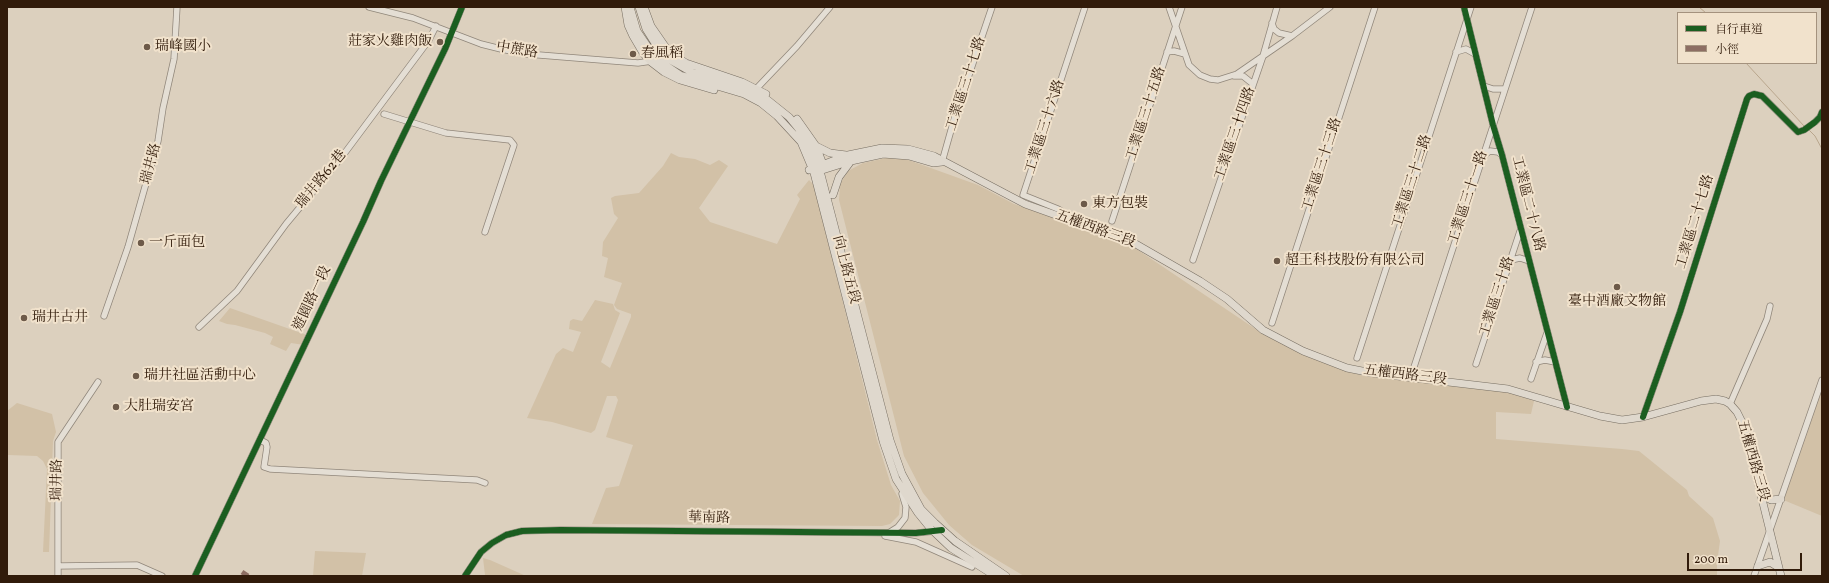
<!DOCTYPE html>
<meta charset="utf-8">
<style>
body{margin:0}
#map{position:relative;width:1829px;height:583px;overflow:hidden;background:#dcd0be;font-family:Vollkorn,"Noto Serif TC",serif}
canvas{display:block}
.frame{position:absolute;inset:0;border:8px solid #311b0a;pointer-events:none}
.legend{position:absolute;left:1677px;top:12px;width:140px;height:52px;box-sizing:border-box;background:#f1e2cc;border:1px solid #a4927e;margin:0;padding:5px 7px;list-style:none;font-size:12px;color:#311b0a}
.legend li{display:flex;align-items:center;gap:8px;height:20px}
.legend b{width:20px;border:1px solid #a4927e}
.scale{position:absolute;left:1687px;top:553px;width:115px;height:18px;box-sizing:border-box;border:2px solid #311b0a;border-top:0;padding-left:5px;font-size:12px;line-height:14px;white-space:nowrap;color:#311b0a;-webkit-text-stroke:3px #f1e2cc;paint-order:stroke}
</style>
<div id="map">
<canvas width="1829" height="583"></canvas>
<div class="frame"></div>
<ul class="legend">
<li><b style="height:5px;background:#1b5e20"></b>自行車道</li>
<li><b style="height:5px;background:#8d6e63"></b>小徑</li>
</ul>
<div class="scale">200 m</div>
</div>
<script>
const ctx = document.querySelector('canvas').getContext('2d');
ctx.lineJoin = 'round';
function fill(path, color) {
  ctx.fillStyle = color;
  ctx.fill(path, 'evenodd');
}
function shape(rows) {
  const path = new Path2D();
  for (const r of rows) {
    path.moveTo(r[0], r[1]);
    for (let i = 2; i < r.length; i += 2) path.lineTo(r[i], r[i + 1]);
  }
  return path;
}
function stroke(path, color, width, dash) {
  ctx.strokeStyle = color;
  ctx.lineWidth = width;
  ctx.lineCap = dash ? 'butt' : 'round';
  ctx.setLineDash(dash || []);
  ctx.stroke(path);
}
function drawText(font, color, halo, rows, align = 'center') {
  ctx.font = font + ' Vollkorn,"Noto Serif TC",serif';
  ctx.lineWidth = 4;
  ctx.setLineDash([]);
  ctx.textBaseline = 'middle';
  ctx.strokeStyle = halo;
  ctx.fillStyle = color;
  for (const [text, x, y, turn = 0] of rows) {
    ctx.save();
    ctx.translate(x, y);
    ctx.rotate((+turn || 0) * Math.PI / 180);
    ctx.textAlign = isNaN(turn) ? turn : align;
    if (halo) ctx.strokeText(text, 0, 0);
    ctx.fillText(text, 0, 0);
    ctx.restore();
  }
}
fill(shape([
 [671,153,679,157,695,159,710,165,719,160,728,166,699,208,710,222,777,244,800,199,797,195,809,180,814,185,877,440,891,485,900,501,899,515,890,524,882,526,592,524,606,488,619,486,633,445,606,437,618,400,616,396,607,396,595,430,591,433,552,422,527,418,556,354,563,348,573,352,581,332,569,329,570,321,573,319,582,321,595,300,613,304,615,310,620,313,601,362,610,368,631,317,631,314,617,309,614,305,622,283,604,277,608,258,602,256,603,242,618,218,614,214,611,198,615,196,639,193,663,166],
 [886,158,903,158,978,185,1014,204,1113,238,1135,248,1257,330,1345,370,1364,376,1508,390,1534,401,1531,414,1496,412,1496,439,1622,449,1639,451,1687,490,1689,496,1713,518,1720,541,1717,563,1717,576,1024,576,972,545,949,525,923,493,904,456,839,200,840,184,848,171,863,163],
 [230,308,304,334,308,336,304,345,291,343,286,351,270,344,273,337,265,333,235,325,227,324,219,321],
 [1822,380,1822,516,1781,499],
 [17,403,52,414,56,432,53,441,49,552,43,552,47,469,43,461,37,456,8,455,7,411],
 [315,551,366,553,362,576,313,576],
 [483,558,490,560,526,576,485,575]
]), '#d2c1a7');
stroke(shape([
 [1699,7,1706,13],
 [1746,63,1804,126],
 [1808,129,1815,136,1822,149]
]), '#b9a68d', 1);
const minor = shape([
 [369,7,413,18,481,44,501,49,527,54,638,63,652,61],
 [1169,7,1189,65,1200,75,1210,79,1218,80,1237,74,1292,36,1330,7],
 [1464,7,1493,125,1502,155,1567,407],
 [1272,23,1274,29,1279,33,1292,36],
 [1167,52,1174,51,1185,54],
 [1456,52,1466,49,1475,54],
 [1234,76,1243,76,1253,84],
 [1484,86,1493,89,1505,89],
 [757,88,797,46,830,7],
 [384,114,446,133,510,140,514,145,485,232],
 [1483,156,1490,151,1498,152,1502,155],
 [942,162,955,116,992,7],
 [1069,220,1067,215,1058,209,1023,195,1085,7],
 [1112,221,1182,7],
 [1193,260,1263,56,1277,7],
 [1511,260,1520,258,1529,261],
 [104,316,128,247,158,141,163,108,174,59,177,7],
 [1272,323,1375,7],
 [199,327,237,291,286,224,341,158,429,40,436,26],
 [1357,358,1471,7],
 [1536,362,1545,360,1555,362],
 [1476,364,1520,231],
 [1414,367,1532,7],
 [1531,379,1547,333],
 [1730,404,1767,319,1770,306],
 [1643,417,1680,312,1747,99,1749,96,1754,94,1762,96,1798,132,1804,130,1815,122,1820,117,1822,112],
 [260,440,266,443,267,447,264,467,270,469,477,480,485,483],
 [890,532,898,527,905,518,906,507,902,494],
 [885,536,916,542,972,567],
 [58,566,137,565,162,576],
 [58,576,58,442,98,382],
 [195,576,363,222,381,181,445,49,462,7],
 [465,576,481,552,492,543,506,535,522,531,560,530,916,533,936,531],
 [1754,576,1822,380]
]);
const major = shape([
 [625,7,628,25,633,36,643,53,651,62,664,72,680,80,714,90],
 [630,7,637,31,656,59,680,75,744,94,761,103,777,116,801,142,814,173,883,441,896,479,918,513,931,529,951,548,995,576],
 [639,7,646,29,663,56,693,73,734,84,764,97,789,117,798,128,809,146,820,171,890,440,902,474,921,509,935,523,955,541,1006,576],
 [644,7,651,26,669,52,686,63,742,82,766,94],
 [797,119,816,146,824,167],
 [816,146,830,153,846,155],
 [809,170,848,155,882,148,908,149,934,156,1025,204,1134,243,1200,281,1227,299,1263,330,1303,351,1347,368,1372,373,1508,389,1600,416,1622,420,1643,417,1701,401,1716,399,1725,401,1730,404,1737,412,1744,426,1781,576],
 [816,172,851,161,883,154,909,156,933,163,942,162],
 [833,195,839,177,851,161],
 [1762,495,1771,500,1781,499],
 [1758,566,1770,562,1778,567]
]);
stroke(minor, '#90867a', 7);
stroke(major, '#776e62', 8);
stroke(minor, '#e4ded4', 5.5);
stroke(major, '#dfd8cd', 7);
stroke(shape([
 [242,572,248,576]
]), '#8d6e63', 5, [10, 5]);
stroke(shape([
 [1464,7,1493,125,1502,155,1567,407],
 [1643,417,1680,312,1747,99,1749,96,1754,94,1762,96,1798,132,1804,130,1815,122,1820,117,1822,112],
 [195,576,363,222,381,181,445,49,462,7],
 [465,576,481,552,492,543,506,535,522,531,560,530,916,533,942,530]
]), '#1b5e20', 6);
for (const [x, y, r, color] of [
 [440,42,4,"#6d5a49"],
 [147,47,4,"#6d5a49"],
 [633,54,4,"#6d5a49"],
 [1084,204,4,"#6d5a49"],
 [141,243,4,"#6d5a49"],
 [1277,261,4,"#6d5a49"],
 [1617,287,4,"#6d5a49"],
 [24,318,4,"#6d5a49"],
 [136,376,4,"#6d5a49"],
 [116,407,4,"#6d5a49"]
]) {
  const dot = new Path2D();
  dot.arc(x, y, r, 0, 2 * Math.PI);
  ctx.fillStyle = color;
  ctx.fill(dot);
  stroke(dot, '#f1e2cc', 1.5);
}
drawText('14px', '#311b0a', '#f1e2cc', [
 ["莊家火雞肉飯",432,42,"right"],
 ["瑞峰國小",155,47],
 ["春風稻",641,54],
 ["東方包裝",1092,204],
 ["一斤面包",149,243],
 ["超王科技股份有限公司",1285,261],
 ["臺中酒廠文物館",1617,302,"center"],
 ["瑞井古井",32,318],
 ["瑞井社區活動中心",144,376],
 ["大肚瑞安宮",124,407]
], 'left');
drawText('14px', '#311b0a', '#f1e2cc', [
 ["中蔗路",517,51,9],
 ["工業區三十七路",967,84,-72],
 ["工業區三十五路",1147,114,-72],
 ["工業區三十六路",1046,127,-72],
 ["工業區三十四路",1236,134,-71],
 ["瑞井路",152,164,-75],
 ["工業區三十三路",1323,165,-72],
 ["瑞井路62巷",322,180,-51],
 ["工業區三十二路",1413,182,-72],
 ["工業區三十一路",1469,198,-72],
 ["工業區二十八路",1527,204,76],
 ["工業區二十七路",1696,222,-73],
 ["五權西路三段",1095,230,20],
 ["向上路五段",845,270,75],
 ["工業區三十路",1498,297,-72],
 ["遊園路一段",313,299,-65],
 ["五權西路三段",1405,376,7],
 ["五權西路三段",1752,461,74],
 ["瑞井路",58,480,-89],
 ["華南路",709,519,1]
]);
</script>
